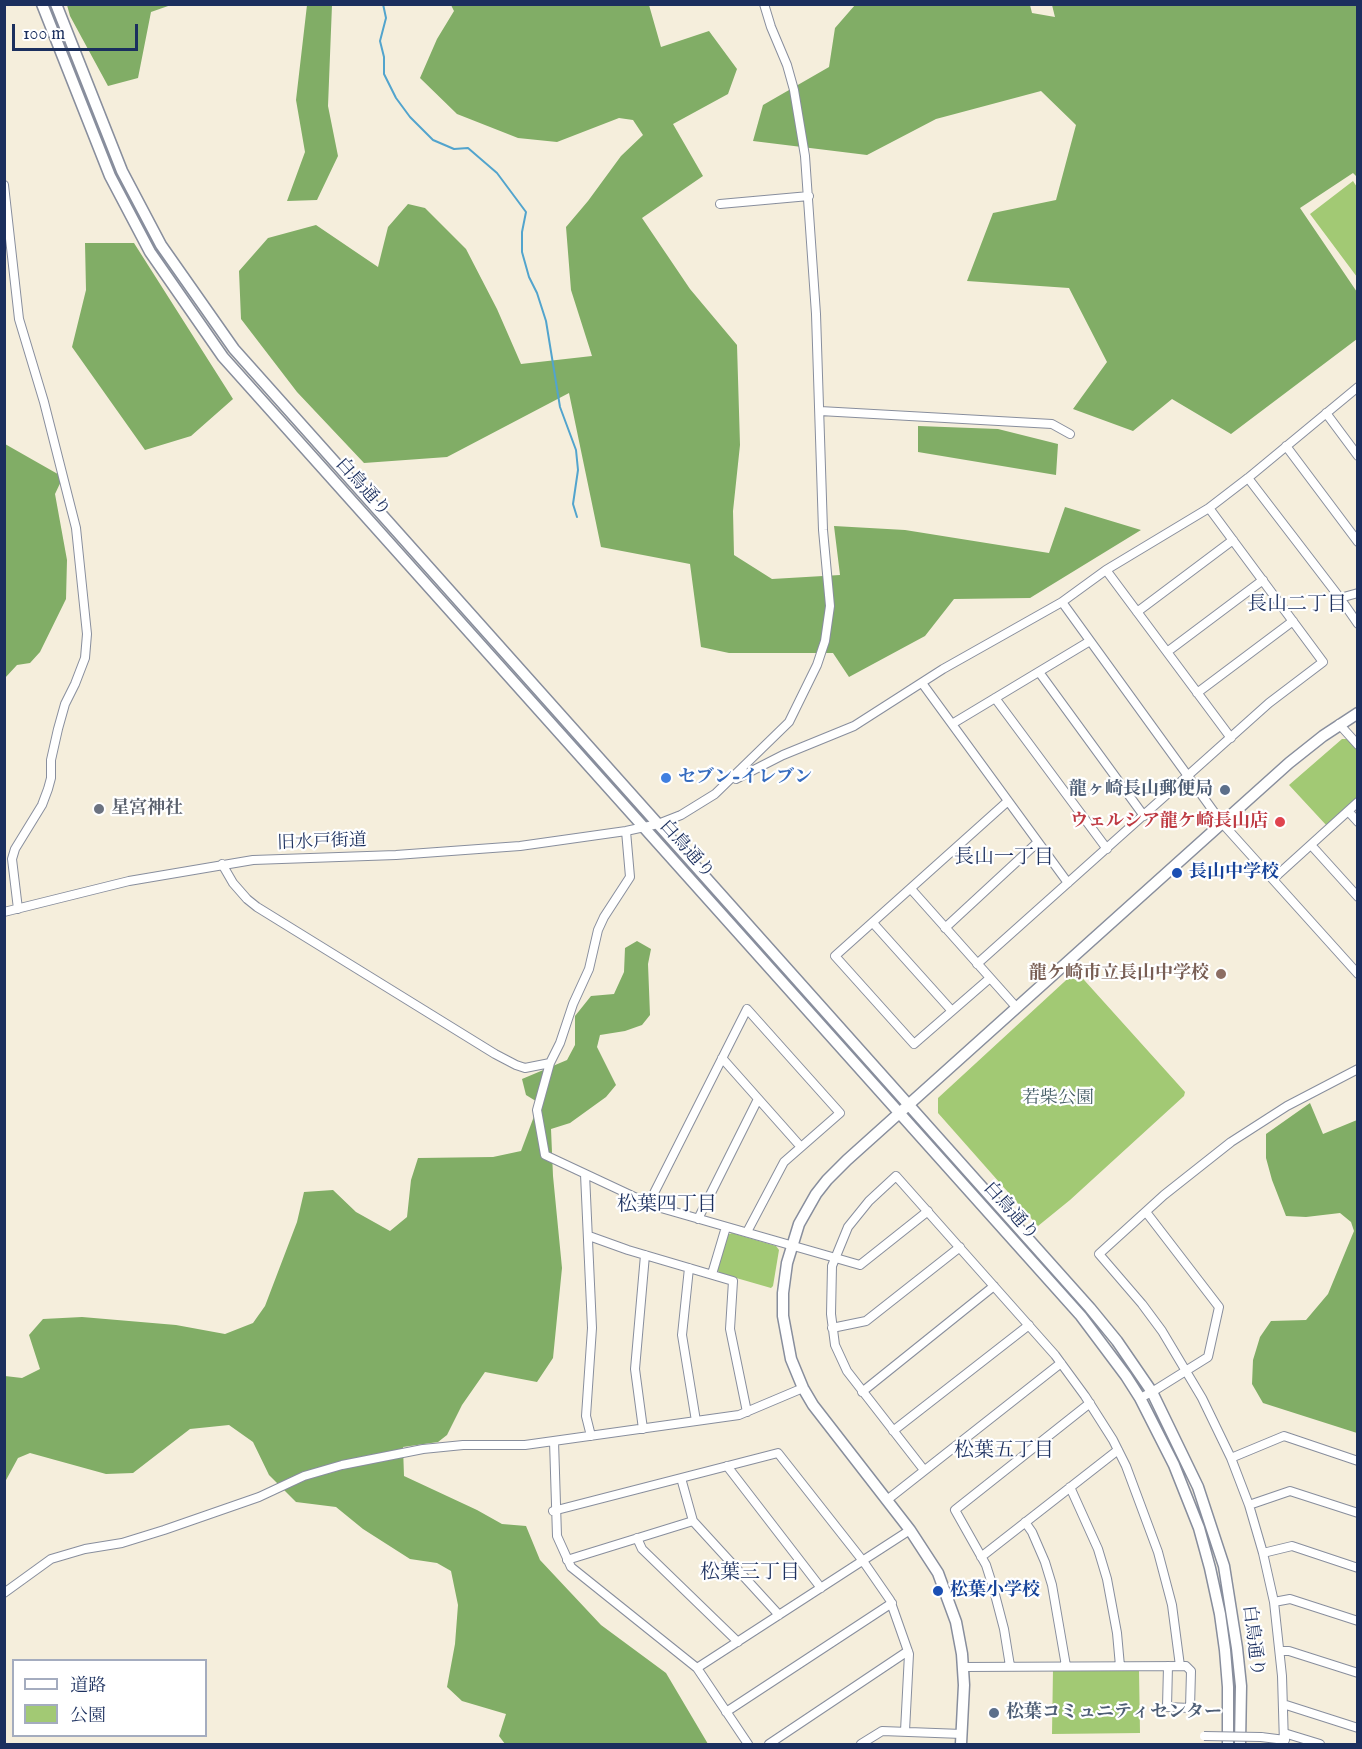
<!DOCTYPE html>
<meta charset="utf-8">
<style>
body{margin:0}
#map{position:relative;width:1362px;height:1749px;overflow:hidden;background:#f5eedc;font-family:"IM FELL English","Noto Serif JP",serif}
canvas{display:block}
.frame{position:absolute;inset:0;border:6px solid #1b2f5e;pointer-events:none}
.legend{position:absolute;left:12px;top:1659px;width:195px;height:78px;box-sizing:border-box;background:#fff;border:2px solid #a4acbf;margin:0;padding:8px 10px;list-style:none;font-size:18px;color:#1b2f5e}
.legend li{display:flex;align-items:center;gap:12px;height:30px}
.legend b{width:30px;border:2px solid #a4acbf}
.scale{position:absolute;left:12px;top:24px;width:126px;height:27px;box-sizing:border-box;border:3px solid #1b2f5e;border-top:0;padding-left:8px;font-size:18px;line-height:21px;white-space:nowrap;color:#1b2f5e;-webkit-text-stroke:4px #fff;paint-order:stroke}
</style>
<div id="map">
<canvas width="1362" height="1749"></canvas>
<div class="frame"></div>
<ul class="legend">
<li><b style="height:8px;background:#fff"></b>道路</li>
<li><b style="height:16px;background:#a2c974"></b>公園</li>
</ul>
<div class="scale">100 m</div>
</div>
<script>
const ctx = document.querySelector('canvas').getContext('2d');
ctx.lineJoin = 'round';
function fill(path, color) {
  ctx.fillStyle = color;
  ctx.fill(path, 'evenodd');
}
function shape(rows) {
  const path = new Path2D();
  for (const r of rows) {
    path.moveTo(r[0], r[1]);
    for (let i = 2; i < r.length; i += 2) path.lineTo(r[i], r[i + 1]);
  }
  return path;
}
function stroke(path, color, width, dash) {
  ctx.strokeStyle = color;
  ctx.lineWidth = width;
  ctx.lineCap = dash ? 'butt' : 'round';
  ctx.setLineDash(dash || []);
  ctx.stroke(path);
}
function drawText(font, color, halo, rows, align = 'center') {
  ctx.font = font + ' "IM FELL English","Noto Serif JP",serif';
  ctx.lineWidth = 4.5;
  ctx.setLineDash([]);
  ctx.textBaseline = 'middle';
  ctx.strokeStyle = halo;
  ctx.fillStyle = color;
  for (const [text, x, y, turn = 0] of rows) {
    ctx.save();
    ctx.translate(x, y);
    ctx.rotate((+turn || 0) * Math.PI / 180);
    ctx.textAlign = isNaN(turn) ? turn : align;
    if (halo) ctx.strokeText(text, 0, 0);
    ctx.fillText(text, 0, 0);
    ctx.restore();
  }
}
fill(shape([
 [1353,181,1357,187,1357,277,1310,214],
 [1342,739,1348,739,1357,750,1357,799,1327,826,1289,785],
 [1076,971,1185,1092,1184,1096,1070,1200,1038,1226,938,1113,938,1098],
 [732,1233,776,1246,779,1250,773,1286,771,1288,719,1273,717,1268,727,1235],
 [1053,1669,1139,1670,1140,1733,1052,1734]
]), '#a2c974');
fill(shape([
 [67,5,67,4,171,5,151,12,138,78,108,86,70,16],
 [307,5,332,5,328,106,338,156,317,200,287,201,305,152,296,100],
 [451,5,649,5,661,47,709,31,737,69,728,94,673,124,703,176,642,218,690,289,737,345,740,445,733,511,734,555,772,579,840,575,834,526,905,530,1049,553,1065,507,1141,530,1030,598,954,599,925,636,849,677,833,653,729,653,701,647,690,564,601,547,569,393,447,457,364,463,297,392,241,319,239,271,268,238,316,225,378,267,388,227,408,204,425,208,466,249,497,309,521,364,592,356,571,290,566,227,588,201,621,156,643,135,633,120,619,118,557,142,518,138,457,114,420,78,437,39,454,11],
 [855,5,1030,5,1032,13,1055,17,1052,5,1357,5,1357,177,1353,173,1300,208,1357,292,1357,339,1231,434,1172,399,1133,431,1073,409,1107,362,1069,288,967,281,993,213,1056,200,1076,125,1041,91,936,119,867,155,753,141,763,105,829,67,835,28],
 [85,243,134,243,233,399,191,436,145,450,72,347,86,290],
 [918,426,998,429,1058,444,1056,475,918,452],
 [5,444,63,477,55,494,67,560,66,599,40,652,30,663,17,665,5,678],
 [637,941,651,949,648,964,650,1015,642,1025,625,1031,600,1035,597,1047,616,1085,606,1097,570,1123,551,1129,553,1176,562,1268,553,1358,537,1382,485,1372,462,1405,447,1435,438,1442,403,1447,404,1476,477,1510,502,1524,526,1526,540,1560,601,1625,666,1673,708,1744,505,1744,499,1736,506,1714,462,1701,447,1687,455,1644,458,1605,451,1571,437,1563,410,1559,363,1529,336,1507,296,1502,269,1475,253,1442,229,1425,190,1429,133,1473,106,1474,30,1453,18,1458,5,1482,5,1376,22,1378,40,1369,29,1335,43,1319,82,1317,176,1325,225,1334,253,1323,265,1306,297,1222,304,1192,333,1190,356,1212,390,1231,407,1217,411,1180,418,1158,493,1157,521,1151,539,1103,526,1095,522,1079,567,1060,575,1045,575,1016,591,996,614,994,624,972,625,948],
 [1310,1103,1323,1134,1357,1120,1357,1433,1263,1403,1252,1384,1253,1360,1260,1337,1271,1321,1306,1320,1328,1294,1354,1231,1351,1222,1340,1213,1306,1217,1286,1216,1272,1180,1266,1158,1266,1134]
]), '#81ad66');
stroke(shape([
 [383,4,386,18,380,41,384,57,384,74,396,98,410,117,433,140,454,149,468,148,497,173,526,212,522,232,522,252,529,277,537,293,546,321,560,407,576,450,578,470,573,504,577,517]
]), '#52a4cd', 2);
const street = shape([
 [4,185,19,319,44,402,76,528,87,634,85,658,75,684,65,704,58,729,51,760,51,778,48,789,42,805,15,849,12,859,18,909],
 [720,204,809,196],
 [820,411,1052,424,1070,434],
 [1326,413,1358,456],
 [1286,446,1358,542],
 [1248,478,1340,598,1358,624],
 [1106,570,1231,738],
 [1340,598,1358,593],
 [1062,602,1222,823,1358,974],
 [1137,612,1233,540],
 [1167,652,1263,580],
 [1039,672,1144,816],
 [922,683,1068,883],
 [1197,693,1293,621],
 [995,698,1107,849],
 [952,724,1090,641],
 [1339,724,1358,745],
 [736,779,783,755,854,726,943,669,1062,602,1106,570,1209,508,1248,478,1358,387],
 [1348,811,1358,822],
 [1311,845,1358,897],
 [222,864,233,883,247,899,257,907,495,1054,516,1065,525,1068,550,1063,560,1043,573,1004,589,969,598,930,604,917,630,877,626,831],
 [1273,879,1358,802],
 [911,889,1017,1008],
 [4,912,129,881,253,860,396,855,520,846,626,831,658,824,681,815,715,794,789,722,817,665,825,641,830,606,823,530,816,314,805,156,794,90,787,65,771,27,764,4],
 [873,923,952,1011],
 [945,928,1038,842],
 [977,964,1269,703,1323,662,1209,508],
 [990,978,914,1044,835,956,1008,801],
 [722,1058,801,1147],
 [550,1063,537,1110,545,1155,654,1206,860,1265,928,1211],
 [585,1174,592,1328,586,1416,591,1436],
 [649,1203,747,1009,840,1113,784,1162,747,1232],
 [698,1219,758,1099],
 [589,1236,628,1250,733,1281,730,1329,747,1412],
 [689,1268,682,1335,696,1421],
 [712,1274,726,1227],
 [832,1328,866,1321,960,1247],
 [862,1392,994,1286],
 [1140,1398,1152,1392,1208,1357,1219,1307,1146,1212],
 [643,1429,635,1369,645,1255],
 [893,1431,1029,1325],
 [554,1441,557,1536,571,1567,697,1668,748,1744],
 [1231,1458,1284,1436,1358,1461],
 [727,1466,821,1588],
 [924,1470,847,1371,835,1345,831,1314,832,1266,848,1227,869,1201,896,1176,1055,1355,1085,1396,1113,1440,1126,1466,1158,1552,1172,1605,1180,1666],
 [681,1478,693,1521,779,1615],
 [1070,1487,1098,1549,1107,1579,1117,1633,1120,1666],
 [887,1500,1061,1363],
 [1249,1505,1290,1491,1358,1513],
 [553,1511,778,1453,863,1561,890,1600,909,1654,905,1731],
 [1025,1522,1032,1532,1045,1562,1052,1585,1066,1666],
 [637,1538,642,1549,738,1642],
 [1263,1553,1292,1546,1358,1568],
 [981,1557,1118,1450],
 [567,1560,693,1521],
 [4,1593,51,1559,85,1549,122,1543,164,1530,259,1497,304,1476,342,1465,423,1449,463,1445,525,1445,739,1415,803,1388],
 [1274,1602,1290,1599,1358,1621],
 [1280,1651,1289,1651,1358,1673],
 [1010,1666,1004,1629,993,1587,986,1565,955,1510,1090,1403],
 [963,1667,1186,1666,1191,1671,1190,1708,1167,1707,1168,1666],
 [697,1668,910,1530],
 [1283,1704,1358,1728],
 [726,1712,892,1603],
 [1284,1733,1320,1744],
 [1261,1737,1285,1740],
 [769,1744,908,1651],
 [861,1744,882,1731,962,1734],
 [1284,1744,1282,1676,1274,1602,1263,1553,1249,1505,1231,1458,1202,1398,1162,1331,1142,1304,1099,1254,1164,1195,1231,1142,1287,1106,1358,1069]
]);
const secondary = shape([
 [42,4,110,176,150,252,223,357,1081,1316,1126,1376,1140,1398,1174,1465,1199,1528,1210,1568,1220,1614,1225,1650,1228,1687,1228,1744],
 [56,4,122,171,161,245,234,349,1090,1308,1117,1341,1152,1392,1198,1487,1224,1566,1237,1648,1241,1686,1240,1744],
 [961,1744,964,1685,962,1654,956,1622,938,1573,910,1530,813,1405,803,1388,791,1359,783,1316,783,1293,787,1263,799,1224,816,1194,827,1180,847,1160,1289,763,1323,736,1358,713]
]);
stroke(street, '#888e9d', 10);
stroke(secondary, '#888e9d', 13);
stroke(street, '#fff', 8);
stroke(secondary, '#fff', 10);
const streetBridge = shape([
 [1204,1736,1261,1737]
]);
stroke(streetBridge, '#888e9d', 10, []);
stroke(streetBridge, '#fff', 8);
for (const [x, y, r, color] of [
 [666,778,6,"#3f7fe0"],
 [1225,790,6,"#5c6f8a"],
 [99,809,6,"#6b7280"],
 [1280,822,6,"#e0444e"],
 [1177,873,6,"#1a4fb4"],
 [1221,974,6,"#8d6e63"],
 [938,1591,6,"#1a4fb4"],
 [994,1713,6,"#5c6f8a"]
]) {
  const dot = new Path2D();
  dot.arc(x, y, r, 0, 2 * Math.PI);
  ctx.fillStyle = color;
  ctx.fill(dot);
  stroke(dot, '#fff', 2);
}
drawText('18px', '#1b2f5e', '#fff', [
 ["白鳥通り",362,488,48],
 ["旧水戸街道",322,843,-2],
 ["白鳥通り",686,850,48],
 ["白鳥通り",1010,1212,48],
 ["白鳥通り",1252,1641,83]
]);
drawText('bold 18px', '#366cbe', '#fff', [
 ["セブン-イレブン",678,778]
], 'left');
drawText('bold 18px', '#4e5e75', '#fff', [
 ["龍ヶ崎長山郵便局",1213,790],
 ["松葉コミュニティセンター",1006,1713,"left"]
], 'right');
drawText('bold 18px', '#5b616d', '#fff', [
 ["星宮神社",111,809]
], 'left');
drawText('bold 18px', '#be3a42', '#fff', [
 ["ウェルシア龍ケ崎長山店",1268,822]
], 'right');
drawText('bold 18px', '#164399', '#fff', [
 ["長山中学校",1189,873],
 ["松葉小学校",950,1591]
], 'left');
drawText('bold 18px', '#785e54', '#fff', [
 ["龍ケ崎市立長山中学校",1209,974]
], 'right');
drawText('18px', '#445d65', '#fff', [
 ["若柴公園",1058,1099]
]);
drawText('20px', '#1b2f5e', '#fff', [
 ["長山二丁目",1297,606],
 ["長山一丁目",1004,859],
 ["松葉四丁目",667,1206],
 ["松葉五丁目",1004,1452],
 ["松葉三丁目",750,1574]
]);
</script>
